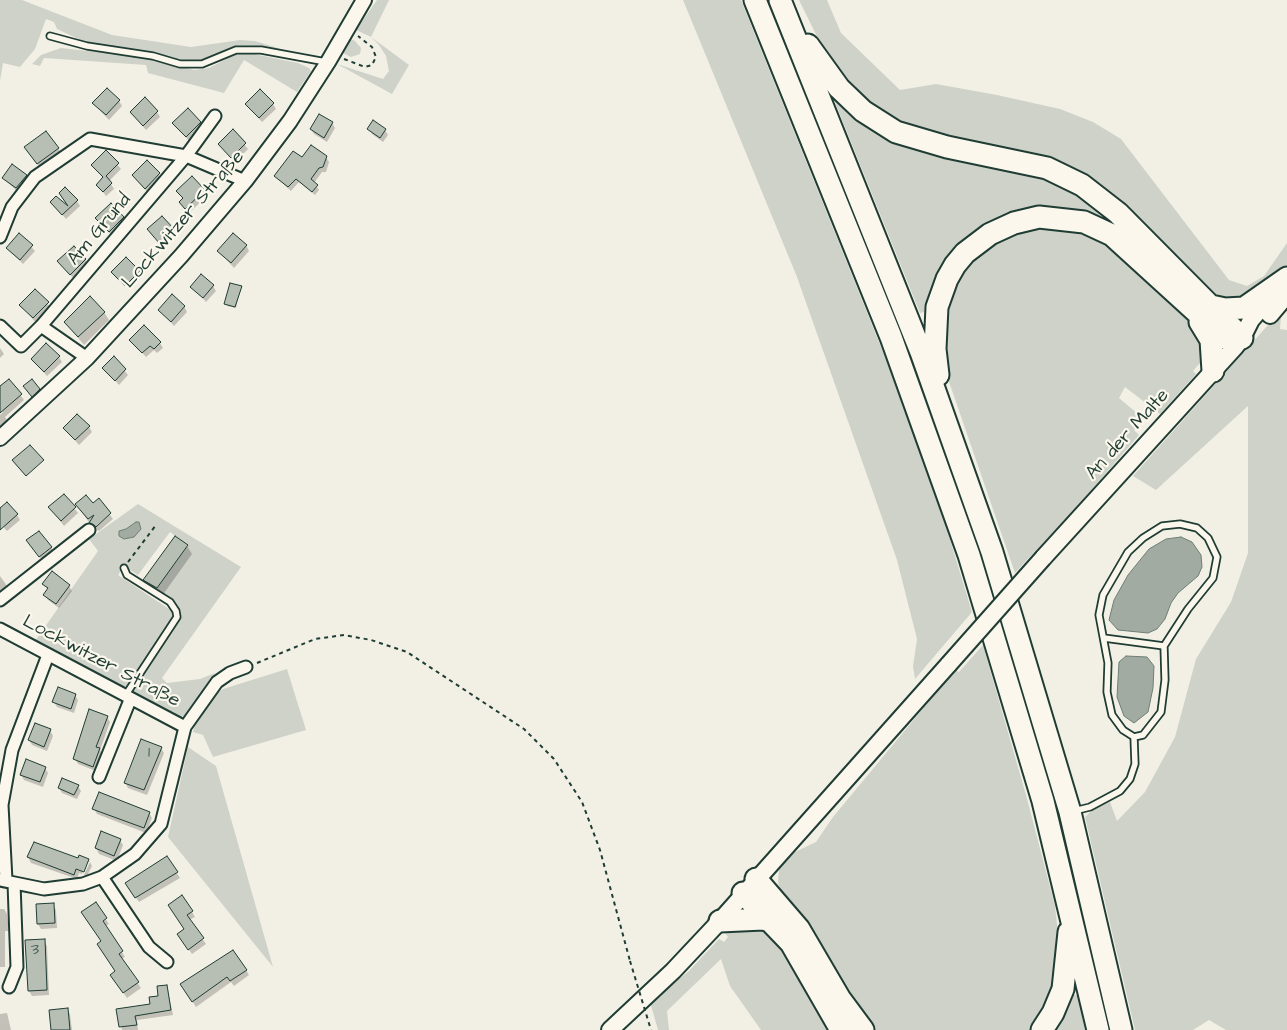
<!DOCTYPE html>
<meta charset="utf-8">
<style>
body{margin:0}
canvas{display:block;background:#f2f0e5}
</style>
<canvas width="1287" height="1030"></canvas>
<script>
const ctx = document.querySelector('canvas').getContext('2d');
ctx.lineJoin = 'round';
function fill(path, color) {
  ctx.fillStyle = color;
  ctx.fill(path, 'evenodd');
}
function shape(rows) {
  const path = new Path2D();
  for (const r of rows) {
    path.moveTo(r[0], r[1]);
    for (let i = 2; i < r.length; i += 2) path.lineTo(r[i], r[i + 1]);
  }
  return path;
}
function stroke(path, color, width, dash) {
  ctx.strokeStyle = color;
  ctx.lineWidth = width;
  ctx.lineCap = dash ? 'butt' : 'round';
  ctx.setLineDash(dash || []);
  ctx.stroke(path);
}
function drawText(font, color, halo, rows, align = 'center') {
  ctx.font = font + ' "Architects Daughter",sans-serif';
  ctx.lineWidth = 4.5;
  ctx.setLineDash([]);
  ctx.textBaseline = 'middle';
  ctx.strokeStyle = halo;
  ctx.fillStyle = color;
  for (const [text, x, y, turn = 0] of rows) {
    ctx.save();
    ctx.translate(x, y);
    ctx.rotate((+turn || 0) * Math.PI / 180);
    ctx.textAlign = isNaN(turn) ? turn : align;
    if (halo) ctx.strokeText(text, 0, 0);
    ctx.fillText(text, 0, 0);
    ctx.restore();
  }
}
fill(shape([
 [0,0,22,0,112,35,191,47,240,40,255,41,310,58,253,47,237,46,198,62,187,62,156,54,87,43,57,29,54,22,46,19,35,49,20,67,3,63,0,81],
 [377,0,389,0,371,37,409,65,392,94,337,64,383,79,389,71,386,56,379,45,371,37,356,30],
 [683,0,741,0,887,362,944,520,972,612,915,679,913,666,917,639,897,560,797,277],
 [799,0,827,0,841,33,900,90,936,84,997,95,1060,109,1093,122,1121,139,1229,280,1247,286,1264,276,1287,243,1287,266,1264,291,1250,300,1214,300,1121,210,1029,159,884,118,832,67],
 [349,38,355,41,361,48,360,54,351,57,343,53,343,49],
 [61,48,143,57,194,70,209,68,236,54,249,53,298,63,309,68,311,71,297,92,244,60,224,93,148,73,146,65,44,58,40,66,32,64,41,55],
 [832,95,846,104,1066,182,1146,248,1116,230,997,221,929,311,920,313],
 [1039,225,1094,233,1183,311,1204,339,1203,366,1199,364,1193,371,1196,374,1160,414,1125,387,1119,398,1144,419,1134,430,1139,435,1037,553,1035,551,1015,573,947,376,943,314,960,270,992,240],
 [1277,315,1281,316,1280,329,1287,330,1287,1030,1226,1030,1209,1020,1193,1030,1135,1030,1085,817,1092,810,1110,802,1117,821,1145,792,1175,737,1196,659,1231,602,1248,553,1248,406,1156,490,1133,476],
 [138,504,241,567,162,678,167,683,200,679,215,673,193,707,187,715,181,717,175,717,130,694,181,611,176,603,156,589,188,546,170,532,138,575,124,566,118,575,172,611,174,618,129,685,119,688,33,644,98,551,89,539],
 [983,645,1026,795,1055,906,1060,952,1055,987,1032,1030,872,1030,780,891,778,882,779,869,795,852,816,842,833,817,955,670,959,672],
 [287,669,306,730,213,757,203,735,193,732,195,724,216,693,223,689],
 [188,747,216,766,273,967,168,837],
 [751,925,777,934,834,1030,761,1030,730,986,721,959,667,1011,669,1030,658,1030,650,1002,689,971,719,939,724,942,728,937,725,933],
 [1069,995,1078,995,1085,1030,1051,1030]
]), '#cfd2c8');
const water = shape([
 [136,522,139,522,141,529,134,537,124,539,119,536,119,531,126,529,136,522],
 [1181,537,1192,542,1201,555,1202,567,1198,576,1178,593,1171,603,1165,619,1157,629,1148,633,1118,630,1109,620,1114,600,1128,575,1149,549,1166,539,1181,537],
 [1126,656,1147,657,1154,666,1153,688,1148,712,1134,723,1124,716,1117,697,1119,662,1126,656]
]);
fill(water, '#a2aba1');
stroke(water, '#6e7f75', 1);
fill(shape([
 [119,101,122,106,109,120,94,104],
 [246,104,273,104,276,109,262,122],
 [131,112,157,112,160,117,146,130],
 [320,115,332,123,335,128,327,142,314,134,311,129],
 [200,122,203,128,189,141,174,123],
 [369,129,385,130,388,135,383,142,372,134],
 [233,131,248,149,235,162,219,144],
 [58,148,61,153,41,169,29,153],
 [106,151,121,169,109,181,114,189,106,196,98,185,104,179,92,165],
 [326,157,329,162,326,172,322,172,314,183,319,190,315,195,299,182,291,191,275,176,302,159],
 [147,162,162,179,148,193,133,175],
 [26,175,29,180,19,193,3,178],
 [192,178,207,196,189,213,184,207,184,199,178,191],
 [56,198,70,208,63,199,77,201,80,206,66,219,51,202],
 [123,218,126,223,112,236,97,219],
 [162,218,177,236,164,248,149,230],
 [19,234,35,251,23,264,7,248],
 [246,245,249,251,234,268,219,251],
 [85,259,88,265,74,279,59,262],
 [113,272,139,272,142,277,129,290],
 [213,286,216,291,206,302,192,287],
 [241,287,236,308,227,306,226,303],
 [35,291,51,308,36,323,21,305],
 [184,306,187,312,174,326,160,310],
 [104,312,109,320,84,345,65,322],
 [131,340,160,343,163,348,157,353,154,350,146,357],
 [0,348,4,354,0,358],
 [59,357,62,362,47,376,32,359],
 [114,358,128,375,119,385,104,368],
 [9,380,24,400,5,417,10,424,0,433,0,415,3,412,0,408,0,388],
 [32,381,40,392,34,398,26,389],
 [89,427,92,432,79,445,64,428],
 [64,495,78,513,64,526,50,508],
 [99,500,113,519,99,531,93,528,76,504,93,505],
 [0,510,17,515,20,520,7,531,0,523],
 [175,538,187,546,192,554,162,596,149,588,144,580],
 [31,546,51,547,54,552,43,561],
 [0,576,12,593,0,598],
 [44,584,69,586,72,591,59,608,48,600,45,595,48,590],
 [75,695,78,700,74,713,57,707,54,702],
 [107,717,110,722,100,750,102,754,96,771,78,764,75,758],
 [50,730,53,736,47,751,32,745,29,740],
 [161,748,164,753,147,795,128,788,125,782],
 [45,768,48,773,43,787,24,780,21,775],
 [78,786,81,791,77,799,62,793,59,788],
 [94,809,149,813,152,818,146,833,97,814],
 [120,840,123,845,117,861,99,854,96,848],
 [28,857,79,860,80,857,90,862,87,862,82,874,79,873,77,879,31,863],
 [167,858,180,878,139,902,130,889],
 [90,862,92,866,87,876,84,875],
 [95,904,109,924,105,926,125,957,121,959,141,988,127,998,115,980,116,972,102,942],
 [53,905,56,910,57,928,41,929,38,924],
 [0,909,4,909,7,914,9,931,5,931,5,967,0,967],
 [173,910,192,912,195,917,189,920,206,944,192,954,182,939,186,929],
 [44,941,47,946,49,995,32,996,29,991],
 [246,970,249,975,234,986,231,982,196,1007,185,990],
 [167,986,173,1015,137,1020,138,1030,122,1030,118,1010,151,1005],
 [67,1009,70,1014,72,1030,52,1030],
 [7,1013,11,1030,0,1030,0,1014]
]), '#0003');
const building = shape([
 [107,88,120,100,106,115,92,103,107,88],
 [260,89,274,103,259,118,245,104,260,89],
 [145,97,158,111,143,126,130,112,145,97],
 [188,108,201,122,186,137,172,123,188,108],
 [319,114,333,122,324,138,310,129,319,114],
 [373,120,386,129,380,138,367,129,373,120],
 [233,129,246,143,231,158,218,144,233,129],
 [46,131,59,148,37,164,24,147,46,131],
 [311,145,327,156,323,167,319,168,311,179,318,185,312,192,296,179,288,187,274,176,293,151,302,157,311,145],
 [106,150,119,163,106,176,112,183,103,192,96,185,103,177,91,165,106,150],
 [147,160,160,173,145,189,132,175,147,160],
 [12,164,27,175,16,188,2,178,12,164],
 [192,176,205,190,185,209,179,202,183,198,176,191,192,176],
 [65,187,78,200,62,215,50,202,56,196,68,206,59,193,65,187],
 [111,203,124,217,109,232,95,218,111,203],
 [162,216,175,230,160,244,147,229,162,216],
 [19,233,33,245,20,260,6,248,19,233],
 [233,233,247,245,231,263,217,251,233,233],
 [74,246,86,259,70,275,57,261,74,246],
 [126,257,140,271,125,286,111,272,126,257],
 [201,274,214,285,203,298,190,287,201,274],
 [230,283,242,286,235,307,224,304,230,283],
 [35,289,49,302,33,318,19,305,35,289],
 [172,294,185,306,171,322,158,310,172,294],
 [90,296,105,312,78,337,64,322,90,296],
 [144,325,161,342,154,349,150,346,142,353,129,340,144,325],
 [46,343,60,356,44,372,31,359,46,343],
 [114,356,126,369,115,381,102,368,114,356],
 [9,379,22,394,0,413,0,386,9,379],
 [32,379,40,389,32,397,23,386,32,379],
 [77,414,90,426,75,440,63,428,77,414],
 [30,445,44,460,26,476,12,460,30,445],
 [64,494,76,507,61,521,48,507,64,494],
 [86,495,93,503,99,498,111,513,96,527,89,523,94,515,88,519,75,504,86,495],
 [7,502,18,514,0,530,0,508,7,502],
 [39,531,52,547,39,557,26,540,39,531],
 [175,536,188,545,157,588,143,580,175,536],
 [52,571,70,585,56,604,43,595,48,588,42,584,52,571],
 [58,687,76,694,71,709,52,702,58,687],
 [89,709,108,716,96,747,100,748,93,767,73,759,89,709],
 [35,723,51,729,44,747,28,740,35,723],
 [141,739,162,747,144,790,124,783,141,739],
 [26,759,46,767,40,782,20,775,26,759],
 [62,778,79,785,74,795,58,788,62,778],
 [99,792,150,812,144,828,92,809,99,792],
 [101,831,121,839,114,856,95,848,101,831],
 [34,842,78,858,79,855,89,859,84,872,76,869,74,875,27,857,34,842],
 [167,856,178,872,135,898,125,883,167,856],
 [182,895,193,911,187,915,204,938,188,950,177,934,184,929,168,905,182,895],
 [96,902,107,918,103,921,123,951,119,954,139,982,123,993,110,975,115,971,97,944,101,941,81,912,96,902],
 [54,903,55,923,37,924,36,904,54,903],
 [45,939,47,990,28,991,25,940,45,939],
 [233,950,247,970,230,981,227,977,192,1002,180,984,233,950],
 [167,985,171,1010,135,1016,137,1025,119,1027,116,1009,150,1004,149,997,158,996,157,986,167,985],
 [68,1008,70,1030,51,1030,49,1010,68,1008]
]);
fill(building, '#b7beb3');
stroke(building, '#1f3d34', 1);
const service = shape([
 [50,36,87,46,153,56,180,64,202,64,236,50,261,50,326,62],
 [124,568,127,575,170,602,176,611,177,617,125,696],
 [1104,638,1164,646],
 [1074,811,1090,807,1120,791,1130,779,1135,764,1134,737,1123,730,1112,715,1107,692,1108,663,1099,615,1103,595,1128,552,1143,538,1162,526,1180,524,1197,528,1208,538,1217,557,1213,578,1188,609,1164,646,1165,680,1161,712,1143,735,1134,737]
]);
const minor = shape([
 [0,237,12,207,35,177,90,139,186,156,245,181],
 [0,326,21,346,41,326,186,156,215,116],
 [41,326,87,358],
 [0,600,89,530],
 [0,629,185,727],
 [99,777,130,700],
 [102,877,149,947,167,962],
 [0,880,44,889,83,884,102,877,135,854,161,824,185,727,217,682,230,673,246,667],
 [6,880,2,805,12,750,48,655],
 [9,987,17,967,14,883]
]);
const tertiary = shape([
 [0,438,87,358,181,256,245,181,290,121,328,62,364,0]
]);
const secondary = shape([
 [1270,315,1287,295],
 [1043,558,1235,347,1242,338,1251,320,1274,293],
 [610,1030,673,971,720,921,949,664]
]);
const motorway = shape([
 [755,0,891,337,969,555,1043,801,1098,1030],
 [780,0,921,352,992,552,1070,812,1121,1030],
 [808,45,839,88,863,111,896,132,947,147,1047,168,1082,185,1118,213,1242,338],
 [1211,306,1225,309,1244,308,1287,278],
 [1200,322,1211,340,1213,371],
 [938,375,935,349,937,307,947,279,955,265,965,253,990,234,1014,223,1039,217,1084,222,1112,235,1225,338],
 [756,879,799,929,840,999,863,1030],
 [743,893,791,943,841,1030],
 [720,921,763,919,773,922],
 [1042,1030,1053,1013,1063,989,1069,932]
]);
stroke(service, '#1f3d34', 9);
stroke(minor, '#1f3d34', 15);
stroke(tertiary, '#1f3d34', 18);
stroke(secondary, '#1f3d34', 20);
stroke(motorway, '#1f3d34', 25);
stroke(shape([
 [344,59,365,67,372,65,376,57,372,47,358,36],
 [128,562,156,525],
 [257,663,315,639,344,635,371,640,407,652,524,729,554,759,582,802,600,850,630,961]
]), '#1f3d34', 2, [4, 4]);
stroke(service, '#fbf7ec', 5.5);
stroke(minor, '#fbf7ec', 11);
stroke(tertiary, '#fbf7ec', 14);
stroke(secondary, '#fbf7ec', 16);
stroke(motorway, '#fbf7ec', 21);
const secondaryBridge = shape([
 [949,664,1043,558]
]);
stroke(secondaryBridge, '#1f3d34', 20, []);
stroke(shape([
 [630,961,651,1030]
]), '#1f3d34', 2, [4, 4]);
stroke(secondaryBridge, '#fbf7ec', 16);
drawText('16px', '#455d54', null, [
 ["1",149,754],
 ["3",35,951]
]);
drawText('19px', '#1f3d34', '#fbf7ec', [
 ["Lockwitzer Straße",184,220,-49],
 ["Am Grund",100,230,-50],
 ["An der Malte",1128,435,-48],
 ["Lockwitzer Straße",101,662,28]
]);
</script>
